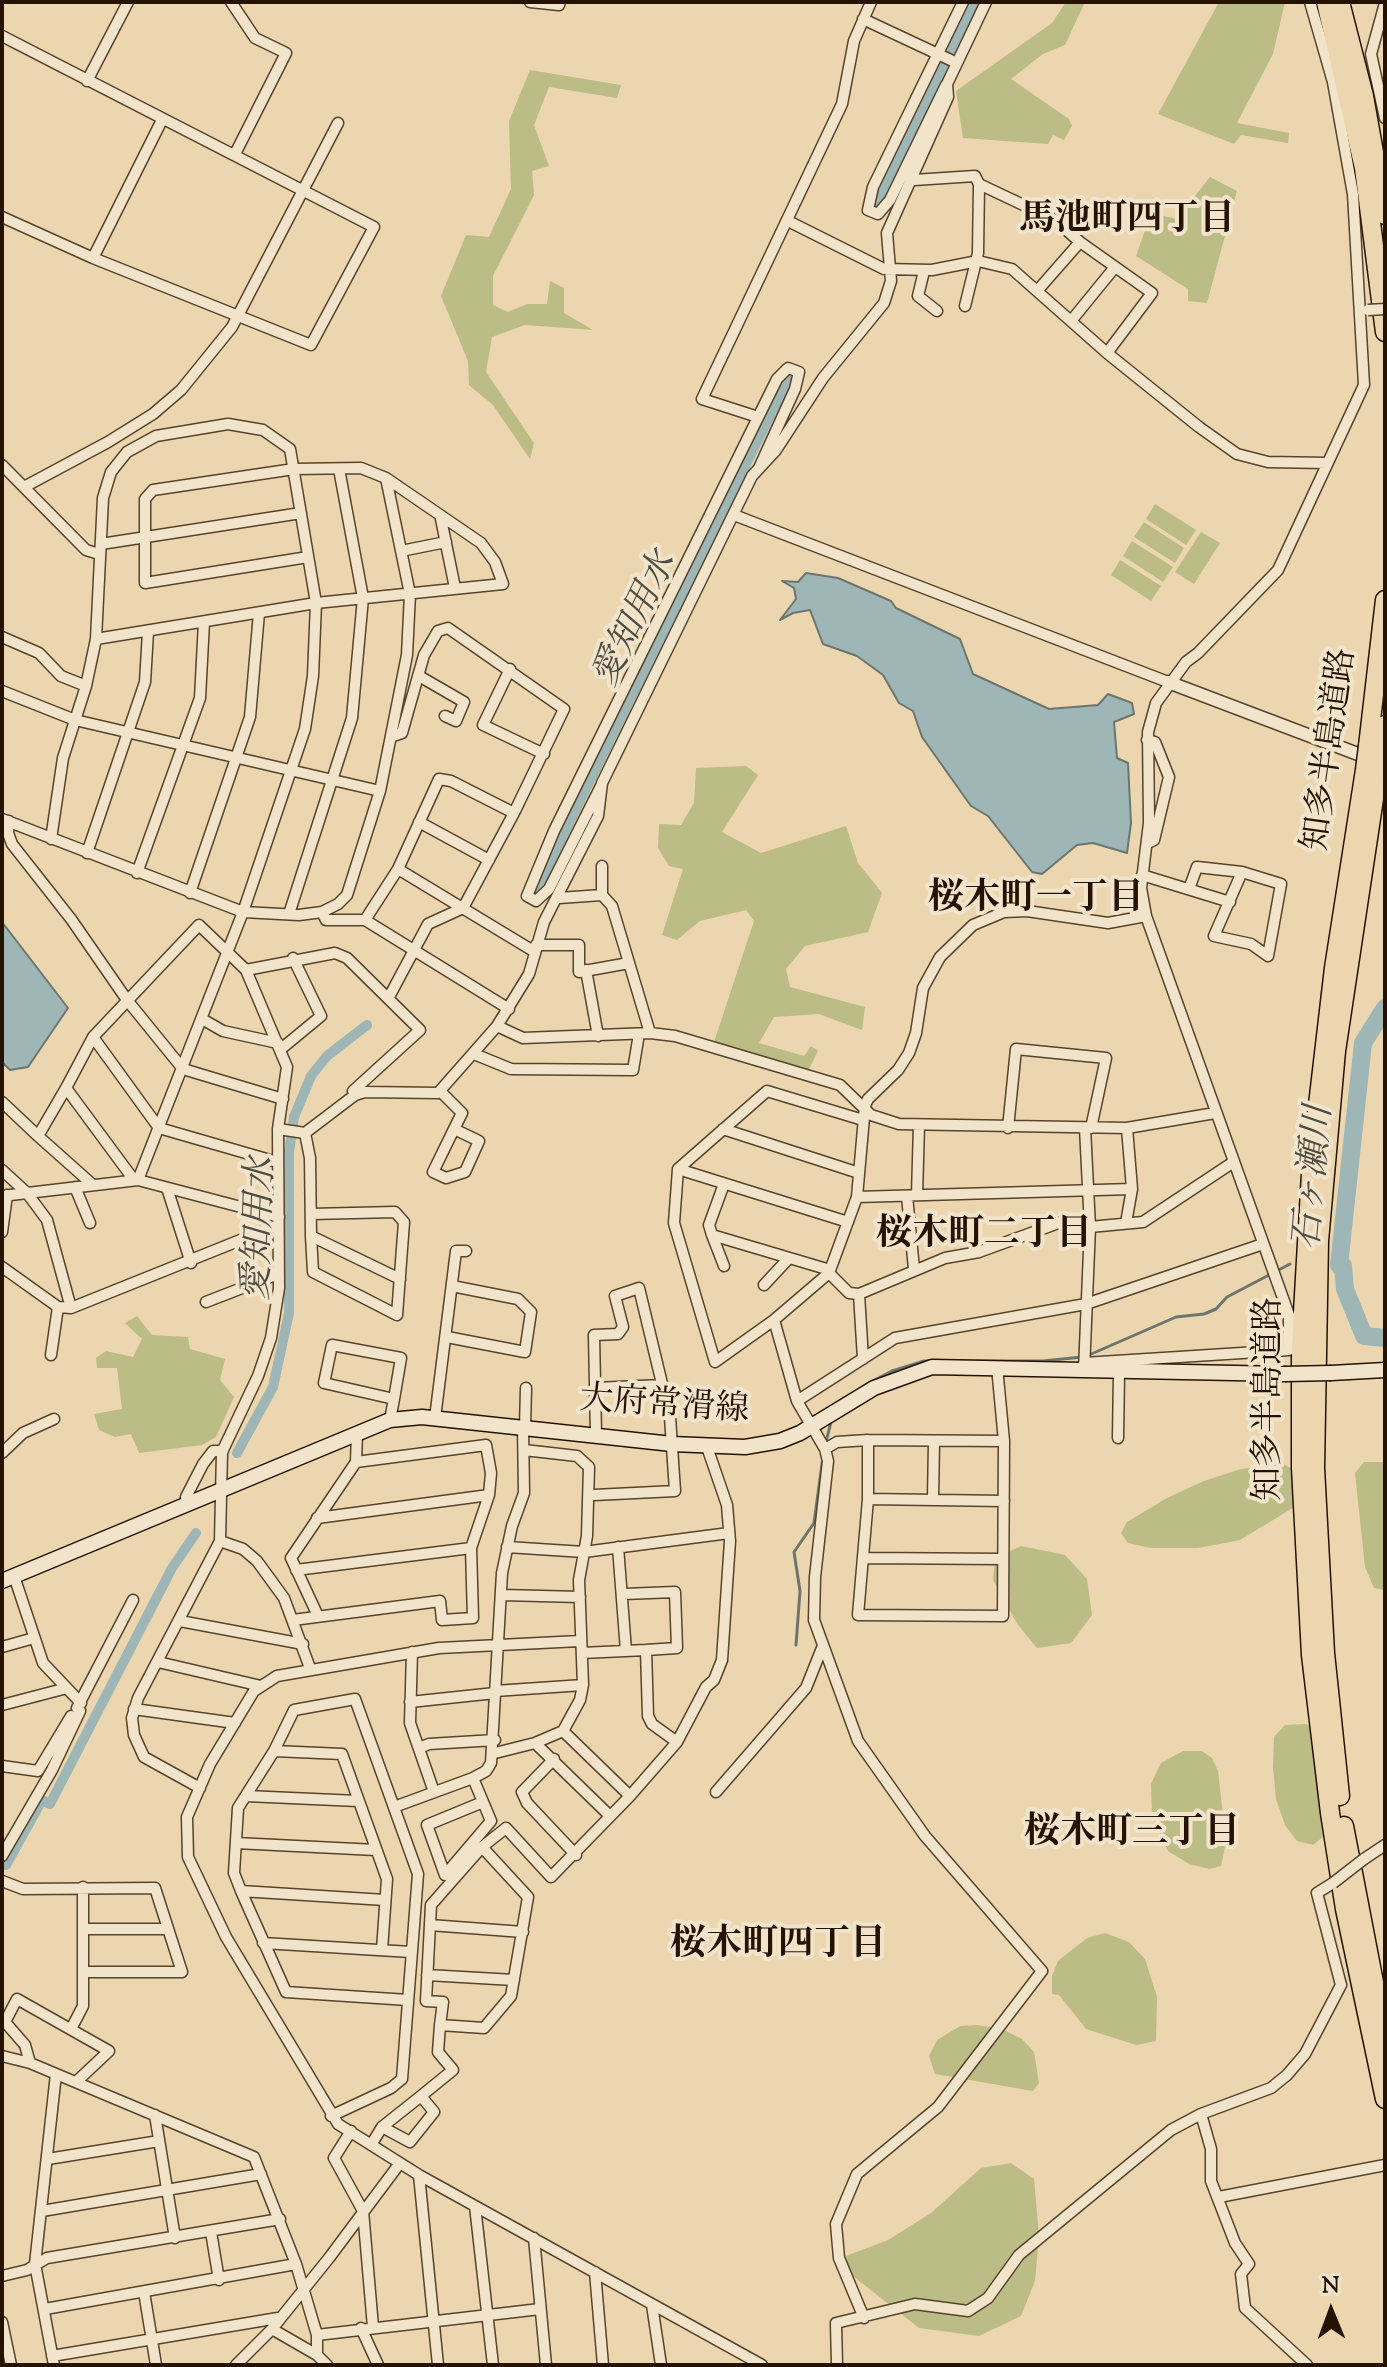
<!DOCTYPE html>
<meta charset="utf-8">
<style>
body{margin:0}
#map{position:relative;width:1387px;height:2367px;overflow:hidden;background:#ebd6af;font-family:"Sorts Mill Goudy",serif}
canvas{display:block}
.frame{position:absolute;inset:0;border:4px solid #251300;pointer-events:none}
.north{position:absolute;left:1291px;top:2271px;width:80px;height:80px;-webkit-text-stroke:6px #f2e4cb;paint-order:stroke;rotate:359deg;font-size:22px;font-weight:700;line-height:32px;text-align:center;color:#251300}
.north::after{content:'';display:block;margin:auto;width:28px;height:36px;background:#251300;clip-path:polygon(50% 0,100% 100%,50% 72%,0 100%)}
</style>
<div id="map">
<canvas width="1387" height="2367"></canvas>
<div class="frame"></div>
<div class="north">N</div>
</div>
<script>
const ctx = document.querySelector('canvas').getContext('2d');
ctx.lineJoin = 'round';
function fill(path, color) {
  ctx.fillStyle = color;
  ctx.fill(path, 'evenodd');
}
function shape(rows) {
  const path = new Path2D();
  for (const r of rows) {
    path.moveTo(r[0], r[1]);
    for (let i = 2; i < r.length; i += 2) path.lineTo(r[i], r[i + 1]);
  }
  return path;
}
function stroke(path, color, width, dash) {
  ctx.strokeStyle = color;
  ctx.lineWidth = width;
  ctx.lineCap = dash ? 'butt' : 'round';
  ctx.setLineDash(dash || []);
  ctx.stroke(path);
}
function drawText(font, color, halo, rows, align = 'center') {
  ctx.font = font + ' "Sorts Mill Goudy","Noto Serif JP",serif';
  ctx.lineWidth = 8;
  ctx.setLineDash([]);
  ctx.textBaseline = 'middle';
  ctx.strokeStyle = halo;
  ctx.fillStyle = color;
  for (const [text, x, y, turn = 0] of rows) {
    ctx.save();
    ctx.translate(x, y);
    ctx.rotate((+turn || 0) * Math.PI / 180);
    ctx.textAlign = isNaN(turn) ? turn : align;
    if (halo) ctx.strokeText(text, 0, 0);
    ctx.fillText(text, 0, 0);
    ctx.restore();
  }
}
fill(shape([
 [1066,2,1085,2,1065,45,1043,54,1011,79,1069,119,1072,126,1064,140,1053,135,1048,144,963,138,956,91,1052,23],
 [1219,2,1285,2,1273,54,1237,123,1289,133,1288,143,1241,135,1234,144,1158,114],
 [530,70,621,85,617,98,549,87,534,125,549,166,532,171,534,195,493,276,493,305,508,312,527,304,547,304,550,281,564,288,564,313,593,330,525,325,492,337,486,372,534,443,530,459,493,405,469,385,468,361,441,296,466,235,489,237,511,189,509,121],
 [1210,177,1237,191,1207,303,1188,301,1188,289,1136,256,1151,213,1177,219],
 [1155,504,1196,530,1186,545,1146,519],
 [1144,522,1184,548,1175,563,1134,537],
 [1201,532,1220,543,1194,584,1175,572],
 [1132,541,1173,567,1163,582,1123,556],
 [1120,560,1161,586,1151,601,1111,575],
 [746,766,758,775,722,832,761,853,846,826,858,863,882,893,868,932,805,946,786,969,790,987,865,1007,862,1030,819,1014,774,1017,759,1043,804,1056,811,1046,818,1051,808,1071,714,1042,754,921,746,910,700,921,677,940,662,935,683,869,669,866,658,848,659,824,681,825,694,803,696,768],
 [137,1316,152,1335,188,1337,190,1349,225,1359,220,1380,234,1397,216,1437,202,1445,139,1453,131,1434,115,1437,99,1430,94,1414,122,1409,117,1368,97,1368,96,1358,106,1351,133,1357,142,1339,125,1323],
 [1364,1462,1385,1462,1385,1590,1374,1588,1365,1567,1355,1473],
 [1284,1464,1299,1474,1296,1506,1240,1540,1198,1548,1151,1548,1128,1543,1121,1533,1127,1522,1167,1498,1204,1481,1241,1469],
 [1021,1546,1065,1555,1087,1579,1092,1615,1071,1643,1037,1648,1018,1625,993,1580,995,1558],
 [1305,1724,1337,1734,1329,1832,1313,1845,1297,1841,1285,1825,1276,1799,1273,1768,1274,1737,1285,1725],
 [1183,1751,1202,1751,1212,1758,1218,1771,1226,1842,1221,1866,1209,1869,1189,1864,1168,1851,1152,1816,1151,1784,1161,1763],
 [1105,1933,1129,1942,1145,1959,1157,1997,1156,2041,1136,2045,1086,2029,1059,1995,1052,1994,1052,1976,1058,1961,1087,1938],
 [977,2025,1002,2029,1022,2039,1034,2052,1039,2083,1033,2091,935,2074,929,2056,937,2040,960,2026],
 [1011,2163,1034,2179,1039,2236,1035,2281,1021,2316,979,2336,919,2328,844,2269,846,2256,888,2240,931,2213,981,2168]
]), '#bcbc87');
const water = shape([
 [806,573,838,578,891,601,896,608,960,639,973,674,1049,709,1098,705,1108,694,1132,703,1134,714,1114,722,1117,758,1128,763,1131,823,1127,853,1093,843,1077,845,1042,874,1032,872,988,816,971,806,922,737,913,711,899,703,883,675,857,656,823,644,810,610,793,613,780,620,796,599,794,588,782,581,798,582,806,573],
 [2,922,68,1008,28,1067,10,1070,2,1062,2,922]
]);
fill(water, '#9fb6b7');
stroke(water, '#6e756e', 2);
stroke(shape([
 [1089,1355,1176,1317,1204,1314,1216,1309,1227,1297,1290,1264],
 [867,1384,892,1371,924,1361,1043,1361,1082,1357],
 [826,1442,831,1422],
 [796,1645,800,1591,794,1552,814,1523,823,1457]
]), '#6e756e', 3);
stroke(shape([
 [874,208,974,2],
 [533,896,792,371],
 [237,1453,273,1387,289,1313,289,1152,294,1117,311,1076,327,1056,367,1025],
 [6,1865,42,1800,50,1804,172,1568,196,1533]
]), '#9fb6b7', 10);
stroke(shape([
 [1385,1008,1363,1043,1339,1265,1343,1266,1345,1289,1364,1336,1385,1338]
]), '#9fb6b7', 18);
const minor = shape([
 [231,2,255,38,286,53,235,154],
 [530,2,559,5,560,2],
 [986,2,947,84,948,97,887,233,891,281,884,303,823,378,776,450,752,476,602,783,598,816,544,922,529,974,497,1026,523,1038,650,1033,675,1036,840,1085,871,1115,899,1124,1127,1128,1215,1113],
 [1385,3,1371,54,1385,118],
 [863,19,957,63],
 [2,36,374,227,311,345,93,258,2,217],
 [87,81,128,2],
 [946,85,890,200,878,214,868,210,873,187,963,2],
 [914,180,975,176,979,184,1055,220,1080,242],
 [788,221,884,269,932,270,978,261,1012,269,1107,353,1199,427,1237,454,1268,462,1327,463],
 [93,258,162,120],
 [924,271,918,296,937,311],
 [1037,291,1080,242,1152,293,1107,353],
 [965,306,978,253,979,184],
 [1071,321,1115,267],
 [758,417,702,399,842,104,854,41,871,2],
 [2,465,86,550,99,554],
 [24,487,108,442,153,414,181,390,232,327,338,123],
 [734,515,1168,682],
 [441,519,455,588],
 [101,544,301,513],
 [401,551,446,542],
 [2,637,39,653,61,676,86,686],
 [96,639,316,603,503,584,495,562,481,543,386,478,361,468,294,469,153,490,145,499,145,583,308,557],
 [510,669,483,725,544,754],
 [419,676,464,702,456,721,445,716],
 [2,691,75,720,380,791],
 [1147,740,1155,742,1169,777,1154,840,1148,843],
 [602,784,549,889,536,901,527,896,554,831,777,379,788,368,799,372,795,389,759,468],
 [2,819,243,912,299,915,322,912,338,904,347,895,380,791,407,655,410,594,386,478],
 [9,821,8,833,12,844,71,919,127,1000,183,1069,283,1099],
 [419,822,489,860],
 [51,839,63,758,86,686,96,639,103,498,111,472,127,452,156,436,228,424,263,430,290,449,316,603,313,676,305,729,243,912,138,1180],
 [87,853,145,682,148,632],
 [602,866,602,895,612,906,650,1033],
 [398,869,439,779,451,781,514,813],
 [1242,872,1281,884,1268,956,1251,944,1214,936,1242,872],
 [137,873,200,698,204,622],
 [1142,875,1230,902],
 [1189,889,1197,867,1242,872],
 [190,893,250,717,259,613],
 [559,898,602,895],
 [322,912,326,920,365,920,509,1009],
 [289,914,352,718,363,598,339,469],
 [365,920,398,869,535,952],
 [536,945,579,945,579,972,629,963],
 [246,970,335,953,347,958,420,1030,353,1091,355,1095,305,1133,278,1129],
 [586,970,598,1036],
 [389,997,428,924,463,908,514,813,564,709,448,628,438,631,424,655,402,733,393,736],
 [202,1019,223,1031,278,1043],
 [93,1037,159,1128,277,1162],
 [281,1049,321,1016,293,958],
 [474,1054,511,1069,633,1070,639,1034],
 [66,1088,38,1136,93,1185],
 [440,1091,462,1113,454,1129,433,1172,446,1178,465,1172,479,1141,454,1129],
 [355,1095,365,1092,438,1093,497,1026],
 [2,1102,38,1136],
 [863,1120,767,1091,678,1169,674,1223,715,1362,774,1320,829,1273,857,1197,865,1106,868,1099,898,1070,909,1053,916,1033,923,988,940,957,973,925,1004,912,1027,911,1108,923,1146,916],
 [1008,1128,1016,1049,1106,1058,1091,1128],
 [723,1129,859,1173],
 [305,1133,310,1158,311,1236,313,1272,397,1315,404,1222,395,1212,311,1214],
 [678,1169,848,1222],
 [2,1170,27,1193,47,1220,71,1308],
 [134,1180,66,1088,93,1037,199,925,246,970,287,1067,278,1129,279,1288,271,1338,258,1376,222,1452,220,1541,138,1698,132,1718,134,1735,144,1757,200,1788],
 [724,1184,709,1225,712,1235,830,1270],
 [75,1187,90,1223],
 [167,1188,191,1263],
 [917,1195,919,1125],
 [2,1196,138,1180,279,1217],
 [907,1196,914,1269],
 [857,1197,1132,1189,1127,1128],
 [1126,1223,1132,1189],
 [2,1232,7,1195],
 [712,1235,724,1266],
 [311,1236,400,1279],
 [2,1267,58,1307,71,1308,278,1225],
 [829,1273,849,1293,859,1294,945,1258,979,1252,1064,1221,1090,1227,1143,1222,1232,1163],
 [764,1285,789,1258],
 [859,1294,863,1359],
 [206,1302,278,1274],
 [774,1320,797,1401,825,1449,828,1461,815,1577,814,1620,858,1741,925,1836,1042,1971,938,2107,857,2174,836,2224,839,2258,864,2318],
 [447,1337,525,1352,531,1312,518,1299,452,1286],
 [51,1355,58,1307],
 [1084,1363,1289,1350,1289,1315,1146,916,1141,888,1149,823,1148,732,1156,703,1186,662,1198,653,1278,570,1364,385,1353,194,1333,82,1310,2],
 [1084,1370,1090,1227,1085,1128],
 [595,1388,662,1385],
 [797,1401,895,1338,1086,1304,1263,1244],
 [435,1418,456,1251,466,1251],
 [390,1420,394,1399,401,1358,332,1345,324,1383,394,1399],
 [525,1427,526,1388],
 [1118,1438,1119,1373],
 [868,1440,1004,1441],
 [825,1449,837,1442,868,1440,868,1499,858,1615,1003,1616,1004,1441,997,1367],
 [2,1453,23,1433,54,1419],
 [594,1495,675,1491,670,1417,639,1288,615,1296,623,1327,618,1334,594,1335,596,1435],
 [868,1499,1004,1501],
 [933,1500,934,1441],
 [187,1504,186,1497,203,1464,213,1451,223,1451],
 [317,1518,489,1495],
 [220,1541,243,1549,257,1561,284,1598,310,1668],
 [507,1547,584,1552,729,1533],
 [618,1547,626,1651],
 [864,1558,1003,1559],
 [296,1570,471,1548],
 [14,1576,43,1663,81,1703],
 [624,1594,675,1592,677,1648,646,1650],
 [502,1595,580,1597],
 [318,1616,291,1558,356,1462,357,1433],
 [293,1620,440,1601,442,1620,473,1618,471,1548,489,1495,491,1473,486,1445,356,1462],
 [180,1621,303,1644],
 [580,1641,439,1648,277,1676,254,1691,210,1764,187,1817,188,1857,226,1937,338,2124,419,2175,762,2365],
 [2,1647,34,1638],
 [412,1652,410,1723,434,1792],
 [582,1653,646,1650,648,1716,652,1724,677,1742],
 [158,1662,261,1686],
 [495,1691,583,1685],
 [410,1702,495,1693],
 [2,1705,67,1688],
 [134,1709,235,1723],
 [563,1731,630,1796,677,1742,706,1687,714,1680,722,1660,730,1541,727,1505,707,1447],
 [535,1743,610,1816],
 [419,1748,429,1744,495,1740],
 [274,1751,342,1754,387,1879,382,1950],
 [495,1753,535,1743,563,1731,580,1700,583,1685,579,1580,587,1536,589,1467,577,1456,524,1450],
 [554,1759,522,1792,527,1803,576,1855],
 [2,1766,38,1771,71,1716],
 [473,1778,491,1821,445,1875,427,1825,483,1802],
 [716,1792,806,1688,822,1648],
 [246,1796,358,1801],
 [394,1807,473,1778,486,1771,491,1763,502,1573,512,1526,524,1493,523,1427],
 [236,1843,376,1850],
 [482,1847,528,1897,511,1996,484,2028,440,2025,443,2002,426,2001,431,1905,482,1847,506,1828,551,1877,630,1796],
 [2,1856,52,1770,80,1711,77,1708,133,1600],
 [1364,1859,1385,1845],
 [2,1881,23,1889,155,1888,182,1972,83,1972],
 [241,1891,385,1900],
 [430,1925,523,1932],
 [83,1929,168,1929],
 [263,1943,411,1952],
 [427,1975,514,1980],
 [71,2029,83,2006,83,1887],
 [2,2056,30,2063,254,2157,296,2264,317,2335,317,2355,327,2365],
 [30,2063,25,2045,5,2022,17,1999,109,2051,76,2082],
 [421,2096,453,2070,438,2052,440,2025],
 [1201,2114,1211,2149,1211,2181,1235,2243,1249,2264,1241,2274,1245,2308,1307,2365],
 [155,2115,175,2238],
 [331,2116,391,2088,402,2079,418,1874,355,1699,294,1710,274,1751,238,1808,234,1873,241,1891,286,1992,408,2000],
 [351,2131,334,2158,363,2211,373,2327],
 [371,2145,382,2127,421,2096,434,2112,410,2142,382,2127],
 [48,2159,159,2141],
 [419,2175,438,2365],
 [1219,2197,1385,2165],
 [475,2206,493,2365],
 [42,2211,261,2174],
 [211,2232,219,2280],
 [534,2238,546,2365],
 [595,2272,603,2365],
 [2,2276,27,2270,47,2258,280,2219],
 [144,2292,156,2365],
 [652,2305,661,2365],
 [45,2309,296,2264],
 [2,2322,11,2365],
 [361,2328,378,2365],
 [272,2329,317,2355],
 [317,2335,540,2309],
 [52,2356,278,2318],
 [54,2365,35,2264,56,2074],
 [236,2365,272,2329,329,2258,400,2163],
 [837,2365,836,2323,915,2304,968,2311,988,2298,1019,2255,1171,2130,1201,2114,1271,2088,1287,2075,1305,2054,1341,1985,1317,1893,1333,1883]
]);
const tertiary = shape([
 [1168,682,1371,759]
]);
const secondary = shape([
 [1331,1373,1385,1370],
 [2,1581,390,1420,422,1417,672,1444,745,1447,780,1441,800,1433,874,1388,932,1367,1285,1374]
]);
const motorway = shape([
 [1326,2,1364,168,1385,332],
 [1340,2,1364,96,1385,215],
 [1368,746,1385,600],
 [1381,752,1385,725],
 [1365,770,1334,968,1312,1156,1301,1347,1301,1468,1311,1655,1330,1813,1345,1909,1385,2099],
 [1340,1796,1325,1653,1315,1468,1319,1241,1336,1051,1378,772],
 [1344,1826,1385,2040]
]);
stroke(minor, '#56442c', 13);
stroke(tertiary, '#56442c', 15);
stroke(secondary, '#251300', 17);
stroke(motorway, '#251300', 21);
stroke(minor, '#f2e4cb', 10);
stroke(tertiary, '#f2e4cb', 12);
stroke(secondary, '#f2e4cb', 14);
stroke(motorway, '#ebd6af', 18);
const minorBridge = shape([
 [1368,310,1385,309],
 [1333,1883,1364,1859]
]);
const secondaryBridge = shape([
 [1285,1374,1331,1373]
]);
const motorwayBridge = shape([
 [1365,770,1368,746],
 [1378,772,1381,752]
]);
stroke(minorBridge, '#56442c', 13, []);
stroke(secondaryBridge, '#251300', 17, []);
stroke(motorwayBridge, '#251300', 21, []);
stroke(minorBridge, '#f2e4cb', 10);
stroke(secondaryBridge, '#f2e4cb', 14);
stroke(motorwayBridge, '#ebd6af', 18);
drawText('34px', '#251300', '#f2e4cb', [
 ["知多半島道路",1333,750,-82],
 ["知多半島道路",1272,1399,-90],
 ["大府常滑線",664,1408,4]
]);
drawText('bold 36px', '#251300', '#f2e4cb', [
 ["馬池町四丁目",1127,223],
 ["桜木町一丁目",1036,902],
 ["桜木町二丁目",984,1238],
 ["桜木町三丁目",1132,1836],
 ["桜木町四丁目",778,1948]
]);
drawText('italic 36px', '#504c40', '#f2e4cb', [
 ["愛知用水",638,621,-64],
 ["石ヶ瀬川",1317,1178,-85],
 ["愛知用水",263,1229,-88]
]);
</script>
